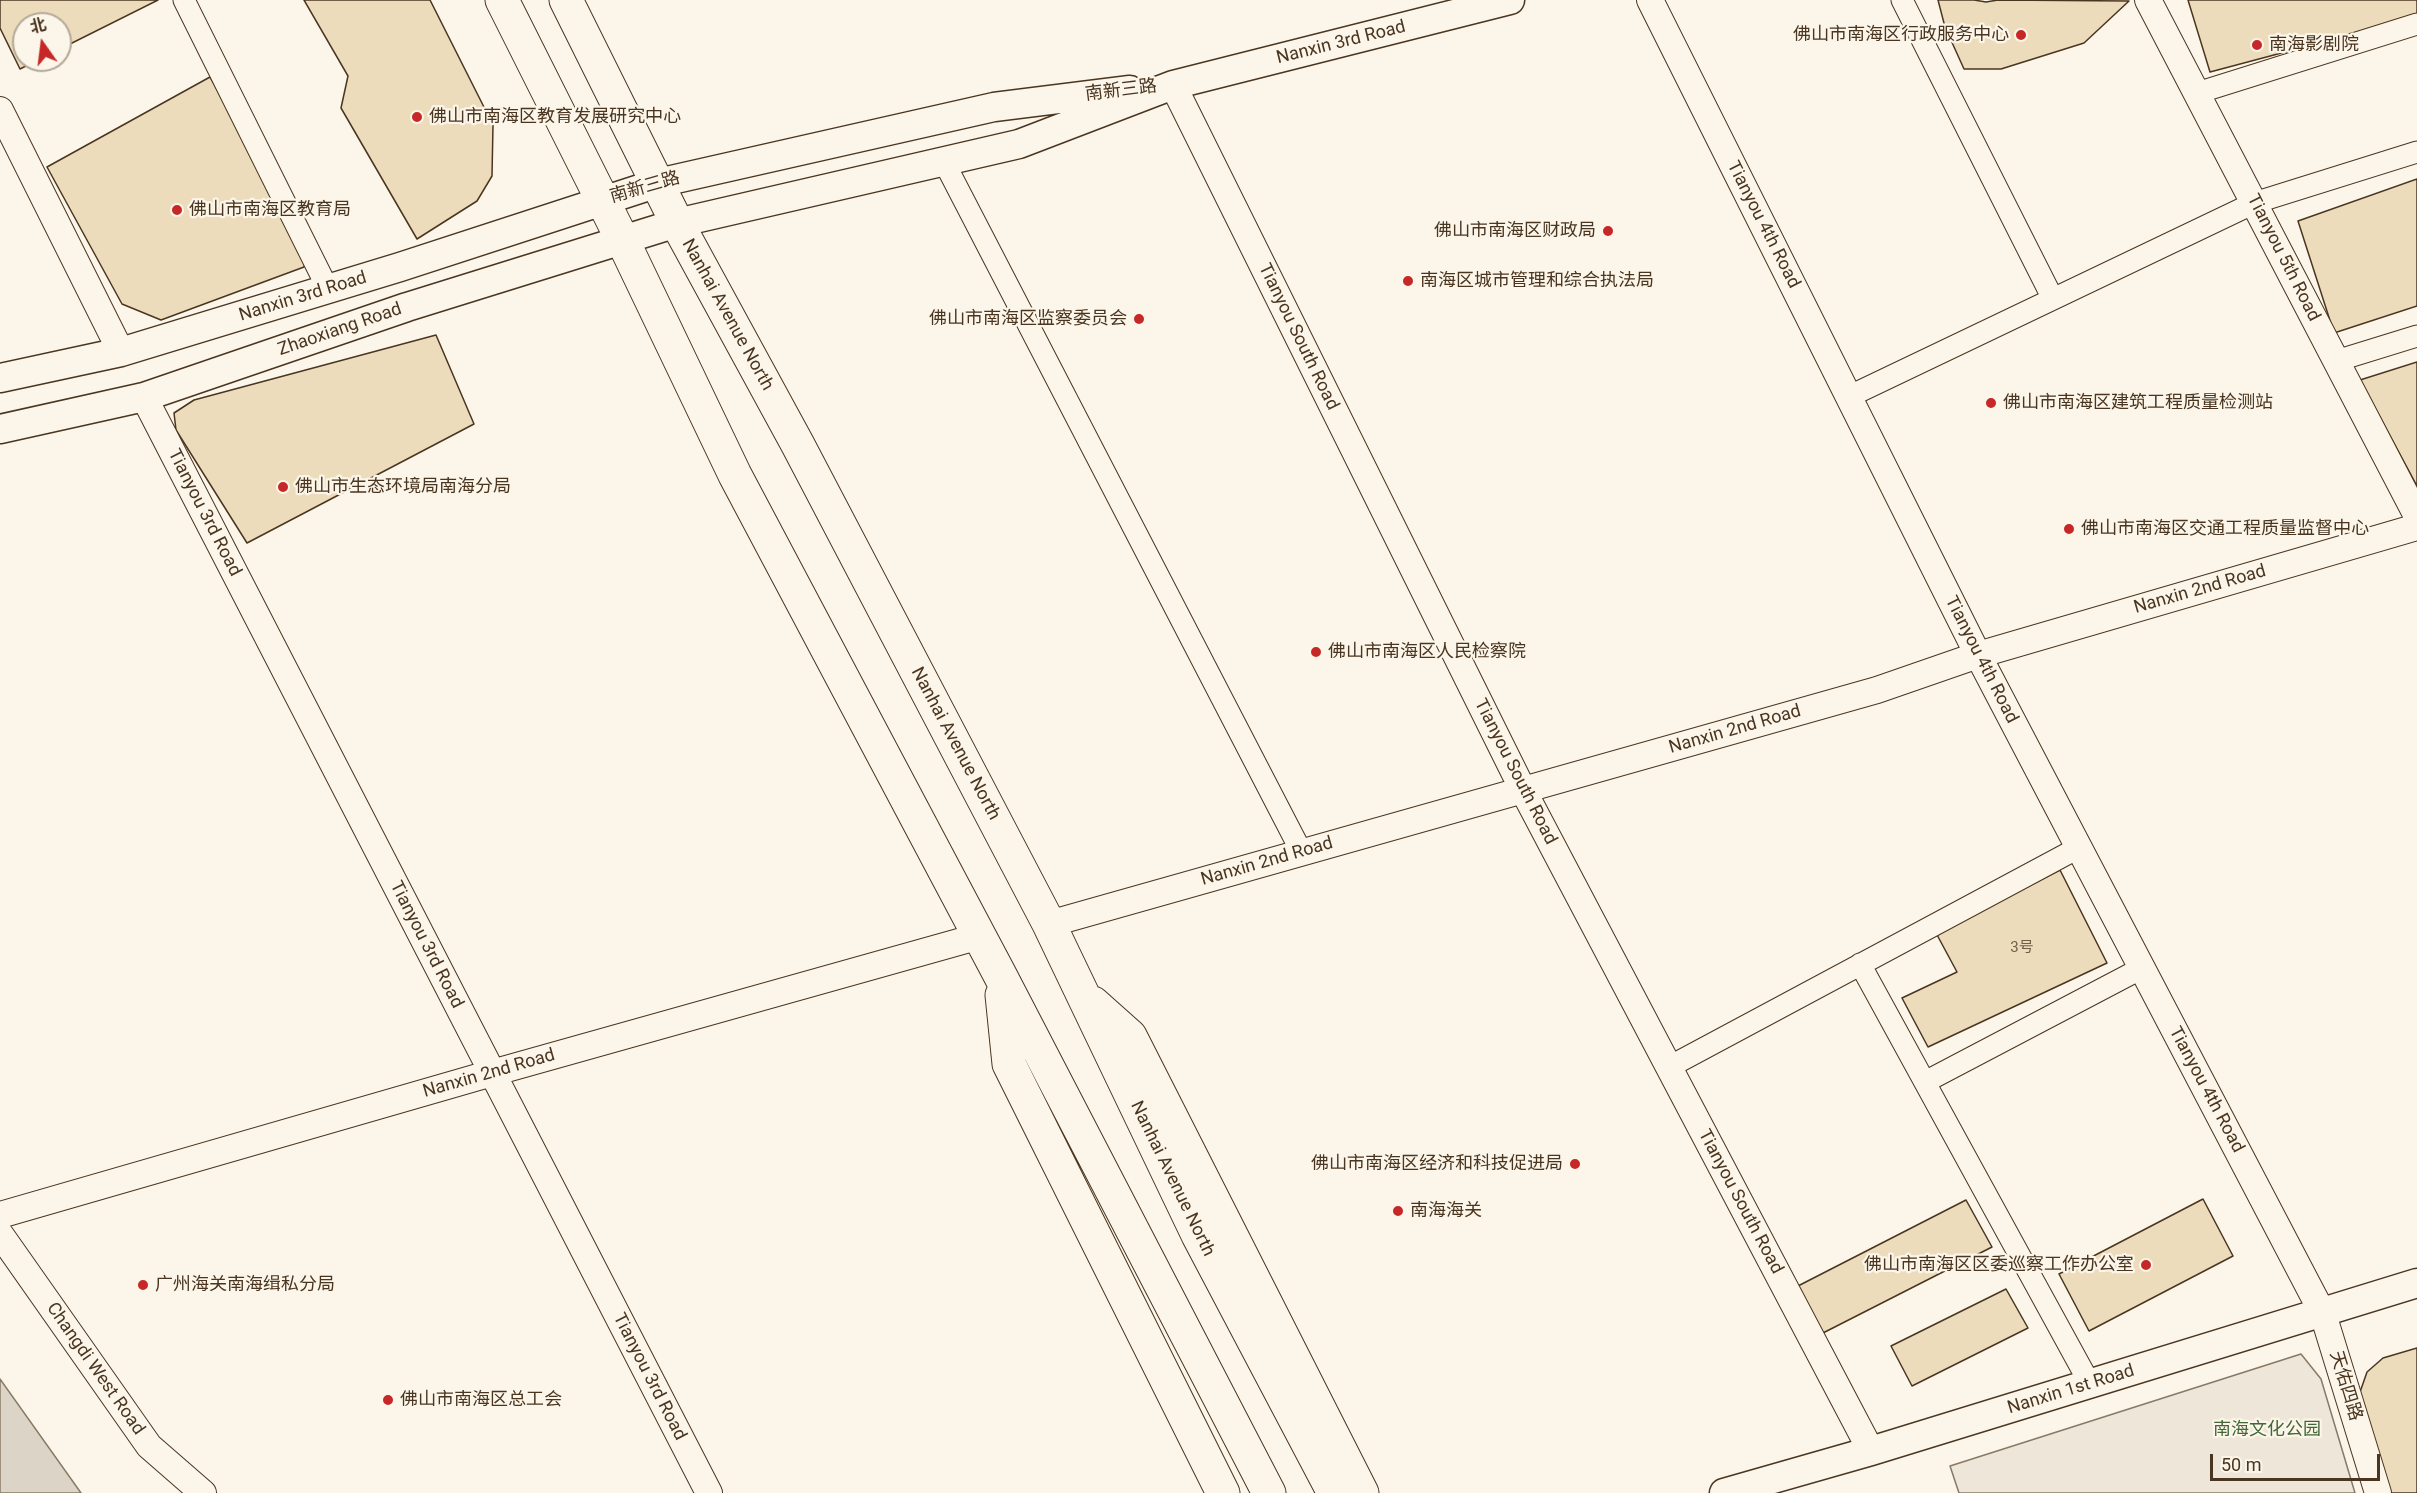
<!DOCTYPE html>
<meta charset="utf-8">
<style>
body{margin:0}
#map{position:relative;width:2417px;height:1493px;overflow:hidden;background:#fbf6e9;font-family:Roboto,"Noto Sans SC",sans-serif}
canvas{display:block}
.north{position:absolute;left:12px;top:12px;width:60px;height:60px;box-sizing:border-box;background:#fbf6e9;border:2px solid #b4a999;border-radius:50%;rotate:346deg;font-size:16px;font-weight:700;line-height:24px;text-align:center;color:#4a3520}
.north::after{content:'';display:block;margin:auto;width:21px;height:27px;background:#c62828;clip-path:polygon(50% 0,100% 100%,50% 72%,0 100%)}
.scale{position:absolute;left:2210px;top:1454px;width:170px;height:27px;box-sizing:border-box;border:3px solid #4a3520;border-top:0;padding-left:8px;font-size:18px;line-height:21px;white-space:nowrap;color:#4a3520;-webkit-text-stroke:4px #fbf6e9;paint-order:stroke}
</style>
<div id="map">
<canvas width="2417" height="1493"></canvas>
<div class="north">北</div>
<div class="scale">50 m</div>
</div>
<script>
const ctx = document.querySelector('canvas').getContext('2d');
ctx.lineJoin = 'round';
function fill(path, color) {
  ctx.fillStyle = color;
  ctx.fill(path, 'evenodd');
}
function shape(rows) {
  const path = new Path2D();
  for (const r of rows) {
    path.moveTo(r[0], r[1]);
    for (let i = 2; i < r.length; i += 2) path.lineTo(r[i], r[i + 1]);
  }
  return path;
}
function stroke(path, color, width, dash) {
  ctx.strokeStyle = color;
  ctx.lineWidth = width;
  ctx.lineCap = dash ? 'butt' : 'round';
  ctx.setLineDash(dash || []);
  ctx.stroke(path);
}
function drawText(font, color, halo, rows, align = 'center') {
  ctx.font = font + ' Roboto,"Noto Sans SC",sans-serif';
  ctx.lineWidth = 4.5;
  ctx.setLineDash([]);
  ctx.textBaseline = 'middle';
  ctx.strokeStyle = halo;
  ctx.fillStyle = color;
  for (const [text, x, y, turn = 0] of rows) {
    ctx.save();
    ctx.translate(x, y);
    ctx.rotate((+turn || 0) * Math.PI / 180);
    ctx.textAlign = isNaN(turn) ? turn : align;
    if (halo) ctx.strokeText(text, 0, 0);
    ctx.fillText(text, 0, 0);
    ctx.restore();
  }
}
const green = shape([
 [2301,1354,2321,1379,2355,1493,1959,1493,1950,1466,2301,1354]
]);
fill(green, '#ede6d9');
stroke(green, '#887966', 1.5);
const water = shape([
 [0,1379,81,1493,0,1493,0,1379]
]);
fill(water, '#dcd4c6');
stroke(water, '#887966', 1.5);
const building = shape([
 [0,0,158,0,60,49,60,24,24,24,24,60,38,60,20,69,0,28,0,0],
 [304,0,430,0,493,125,492,176,477,201,417,239,341,108,348,76,304,0],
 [1938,0,1974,0,1986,2,1998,0,2129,1,2084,43,2001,69,1964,69,1945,27,1938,0],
 [2188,0,2417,0,2417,17,2210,72,2188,0],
 [210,77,308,254,304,267,161,320,122,304,47,167,210,77],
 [2417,179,2417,306,2334,333,2298,221,2417,179],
 [436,335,474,424,247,543,176,430,174,413,194,400,436,335],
 [2417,362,2417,486,2360,380,2417,362],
 [2060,870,2107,963,1928,1047,1902,998,1957,972,1936,933,2060,870],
 [2203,1199,2233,1256,2089,1331,2059,1274,2203,1199],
 [1966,1200,1992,1247,1821,1334,1796,1287,1966,1200],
 [2006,1289,2028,1328,1912,1386,1891,1346,2006,1289],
 [2417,1348,2417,1493,2388,1493,2359,1395,2367,1372,2383,1358,2417,1348]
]);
fill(building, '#ecdcbc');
stroke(building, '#4a3520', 1.5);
const minor = shape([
 [184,0,328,289],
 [1902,0,2053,299],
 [2197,93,2417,24],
 [943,160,1302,853],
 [2336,361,2417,336],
 [1848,397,2254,203,2417,152],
 [1860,964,2090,1384],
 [1669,1067,2078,848],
 [1925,1082,2142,968]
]);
const tertiary = shape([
 [1650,0,1978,655,2323,1314,2378,1493],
 [2148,0,2417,516],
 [1173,85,1523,790,1871,1451],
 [0,110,121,352],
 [144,397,709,1493],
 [1049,924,1877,690,1978,655,2417,527],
 [0,1215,492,1073,980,936],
 [0,1234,149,1446,203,1493]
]);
const secondary = shape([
 [0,378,121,352,400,267,658,183,994,107,1130,90],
 [0,429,144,397,407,307,677,223,1019,144,1173,85,1510,0],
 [1724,1493,1871,1451,2417,1283]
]);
const trunk = shape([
 [502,0,622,239,735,475,1000,975,1269,1493],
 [566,0,677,223,798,445,1049,924,1198,1235,1334,1493],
 [1002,995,1009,1064,1223,1493],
 [1093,1003,1130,1036,1362,1493]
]);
stroke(minor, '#4a3520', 23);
stroke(tertiary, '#4a3520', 28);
stroke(secondary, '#4a3520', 31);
stroke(trunk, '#4a3520', 35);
stroke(minor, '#fbf6e9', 21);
stroke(tertiary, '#fbf6e9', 26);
stroke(secondary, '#fbf6e9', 28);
stroke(trunk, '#fbf6e9', 33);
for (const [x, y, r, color] of [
 [2021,35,6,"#c62828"],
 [2257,45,6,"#c62828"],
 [417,117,6,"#c62828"],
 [177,210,6,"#c62828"],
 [1608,231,6,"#c62828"],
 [1408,281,6,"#c62828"],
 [1139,319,6,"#c62828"],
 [1991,403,6,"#c62828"],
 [283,487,6,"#c62828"],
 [2069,529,6,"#c62828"],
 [1316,652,6,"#c62828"],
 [1575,1164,6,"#c62828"],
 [1398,1211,6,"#c62828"],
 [2146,1265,6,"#c62828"],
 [143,1285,6,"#c62828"],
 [388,1400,6,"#c62828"]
]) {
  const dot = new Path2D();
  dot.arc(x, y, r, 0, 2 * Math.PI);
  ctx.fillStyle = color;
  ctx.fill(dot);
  stroke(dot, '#fbf6e9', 2);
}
drawText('15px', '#725f47', null, [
 ["3号",2022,948]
]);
drawText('18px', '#4a3520', '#fbf6e9', [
 ["佛山市南海区行政服务中心",2009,35,"right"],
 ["南海影剧院",2269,45],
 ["佛山市南海区教育发展研究中心",429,117],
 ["佛山市南海区教育局",189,210],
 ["佛山市南海区财政局",1596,231,"right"],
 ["南海区城市管理和综合执法局",1420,281],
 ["佛山市南海区监察委员会",1127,319,"right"],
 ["佛山市南海区建筑工程质量检测站",2003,403],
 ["佛山市生态环境局南海分局",295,487],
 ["佛山市南海区交通工程质量监督中心",2081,529],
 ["佛山市南海区人民检察院",1328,652],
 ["佛山市南海区经济和科技促进局",1563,1164,"right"],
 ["南海海关",1410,1211],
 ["佛山市南海区区委巡察工作办公室",2134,1265,"right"],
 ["广州海关南海缉私分局",155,1285],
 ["佛山市南海区总工会",400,1400]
], 'left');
drawText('18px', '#4a3520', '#fbf6e9', [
 ["Nanxin 3rd Road",1341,43,-14],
 ["南新三路",1121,91,-7],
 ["南新三路",645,188,-16],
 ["Tianyou 4th Road",1763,225,63],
 ["Tianyou 5th Road",2283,258,63],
 ["Nanxin 3rd Road",303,297,-17],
 ["Nanhai Avenue North",727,315,61],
 ["Zhaoxiang Road",340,330,-19],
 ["Tianyou South Road",1298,337,64],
 ["Tianyou 3rd Road",204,513,63],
 ["Nanxin 2nd Road",2200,590,-16],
 ["Tianyou 4th Road",1981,660,63],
 ["Nanxin 2nd Road",1735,730,-16],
 ["Nanhai Avenue North",955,744,62],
 ["Tianyou South Road",1515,772,63],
 ["Nanxin 2nd Road",1267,862,-16],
 ["Tianyou 3rd Road",426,945,63],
 ["Nanxin 2nd Road",489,1074,-16],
 ["Tianyou 4th Road",2206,1090,62],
 ["Nanhai Avenue North",1172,1179,64],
 ["Tianyou South Road",1740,1202,62],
 ["Changdi West Road",95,1369,55],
 ["Tianyou 3rd Road",649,1377,63],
 ["天佑四路",2345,1386,73],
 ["Nanxin 1st Road",2071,1390,-17]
]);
drawText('18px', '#436837', '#fbf6e9', [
 ["南海文化公园",2267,1430]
]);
</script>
